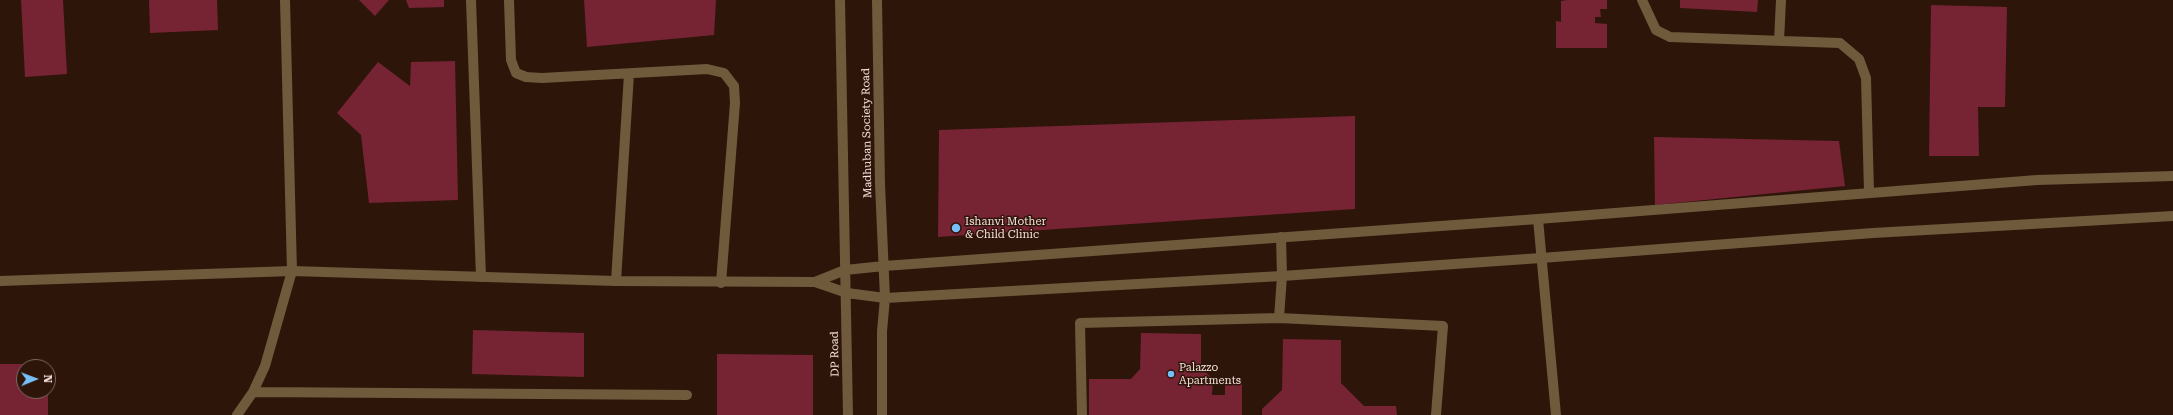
<!DOCTYPE html>
<style>
body{margin:0}
#map{position:relative;width:2173px;height:415px;overflow:hidden;background:#2e150a;font-family:"Roboto Serif",serif}
canvas{display:block}
.north{position:absolute;left:16px;top:359px;width:40px;height:40px;box-sizing:border-box;background:#2e150a;border:1px solid #7e675e;border-radius:50%;rotate:89deg;font-size:11px;font-weight:700;line-height:16px;text-align:center;color:#f5e3dc}
.north::after{content:'';display:block;margin:auto;width:14px;height:18px;background:#77bff7;clip-path:polygon(50% 0,100% 100%,50% 72%,0 100%)}
</style>
<div id="map">
<canvas width="2173" height="415"></canvas>
<div class="north">N</div>
</div>
<script>
const ctx = document.querySelector('canvas').getContext('2d');
ctx.lineJoin = 'round';
function fill(path, color) {
  ctx.fillStyle = color;
  ctx.fill(path, 'evenodd');
}
function shape(rows) {
  const path = new Path2D();
  for (const r of rows) {
    path.moveTo(r[0], r[1]);
    for (let i = 2; i < r.length; i += 2) path.lineTo(r[i], r[i + 1]);
  }
  return path;
}
function stroke(path, color, width, dash) {
  ctx.strokeStyle = color;
  ctx.lineWidth = width;
  ctx.lineCap = dash ? 'butt' : 'round';
  ctx.setLineDash(dash || []);
  ctx.stroke(path);
}
function drawText(font, color, halo, rows, align = 'center') {
  ctx.font = font + ' "Roboto Serif",serif';
  ctx.lineWidth = 3;
  ctx.setLineDash([]);
  ctx.textBaseline = 'middle';
  ctx.strokeStyle = halo;
  ctx.fillStyle = color;
  for (const [text, x, y, turn = 0] of rows) {
    ctx.save();
    ctx.translate(x, y);
    ctx.rotate((+turn || 0) * Math.PI / 180);
    ctx.textAlign = isNaN(turn) ? turn : align;
    if (halo) ctx.strokeText(text, 0, 0);
    ctx.fillText(text, 0, 0);
    ctx.restore();
  }
}
fill(shape([
 [21,0,63,0,67,74,25,77],
 [149,0,217,0,218,30,150,33],
 [359,0,389,0,375,16],
 [406,0,444,0,444,7,409,8],
 [584,0,716,0,714,35,587,47],
 [1567,0,1607,0,1607,9,1600,9,1601,17,1595,17,1595,23,1607,24,1607,48,1556,48,1556,21,1561,22,1561,1],
 [1680,0,1758,0,1757,12,1680,8],
 [1931,5,2007,7,2005,107,1978,107,1979,156,1929,156],
 [455,61,458,200,369,203,361,135,337,113,378,62,410,86,411,62],
 [1355,116,1355,209,938,237,939,130],
 [1654,137,1839,141,1845,186,1655,205],
 [473,330,584,333,584,377,472,374],
 [1141,333,1201,334,1201,368,1213,379,1212,395,1225,395,1225,379,1242,379,1242,415,1089,415,1089,379,1131,379,1140,369],
 [1283,339,1341,340,1341,383,1364,406,1396,406,1397,415,1262,415,1262,409,1282,390],
 [717,354,813,355,813,415,717,415],
 [0,364,47,364,47,367,24,367,24,391,48,391,48,415,0,415]
]), '#762334');
stroke(shape([
 [471,0,481,277],
 [509,0,511,60,516,73,526,77,542,78,707,69,724,73,734,86,735,103,721,283],
 [616,281,629,74],
 [1279,318,1282,276,1281,237],
 [1082,415,1080,323,1279,318,1443,326,1436,415]
]), '#6f5a3c', 10);
stroke(shape([
 [1642,0,1656,30,1670,37,1840,43,1859,59,1866,78,1869,192],
 [1779,41,1781,0],
 [1538,219,1556,415],
 [253,392,687,395],
 [237,415,253,392,265,366,292,271,285,0]
]), '#6f5a3c', 10);
stroke(shape([
 [840,0,848,415],
 [877,0,880,184,885,298,882,331,882,415],
 [0,281,292,271,616,281,815,282,847,293,885,298,1282,276,1541,258,1873,233,2173,216],
 [815,282,845,270,884,266,1538,219,2037,180,2173,176]
]), '#6f5a3c', 10);
for (const [x, y, r, color] of [
 [956,228,5,"#77bff7"],
 [1171,374,4,"#77bff7"]
]) {
  const dot = new Path2D();
  dot.arc(x, y, r, 0, 2 * Math.PI);
  ctx.fillStyle = color;
  ctx.fill(dot);
  stroke(dot, '#2e150a', 1.5);
}
drawText('11px', '#f5e3dc', '#2e150a', [
 ["Madhuban Society Road",867,133,-91],
 ["DP Road",835,354,-91]
]);
drawText('11px', '#f5e3dc', '#2e150a', [
 ["Ishanvi Mother",965,222],
 ["& Child Clinic",965,235],
 ["Palazzo",1179,368],
 ["Apartments",1179,381]
], 'left');
</script>
